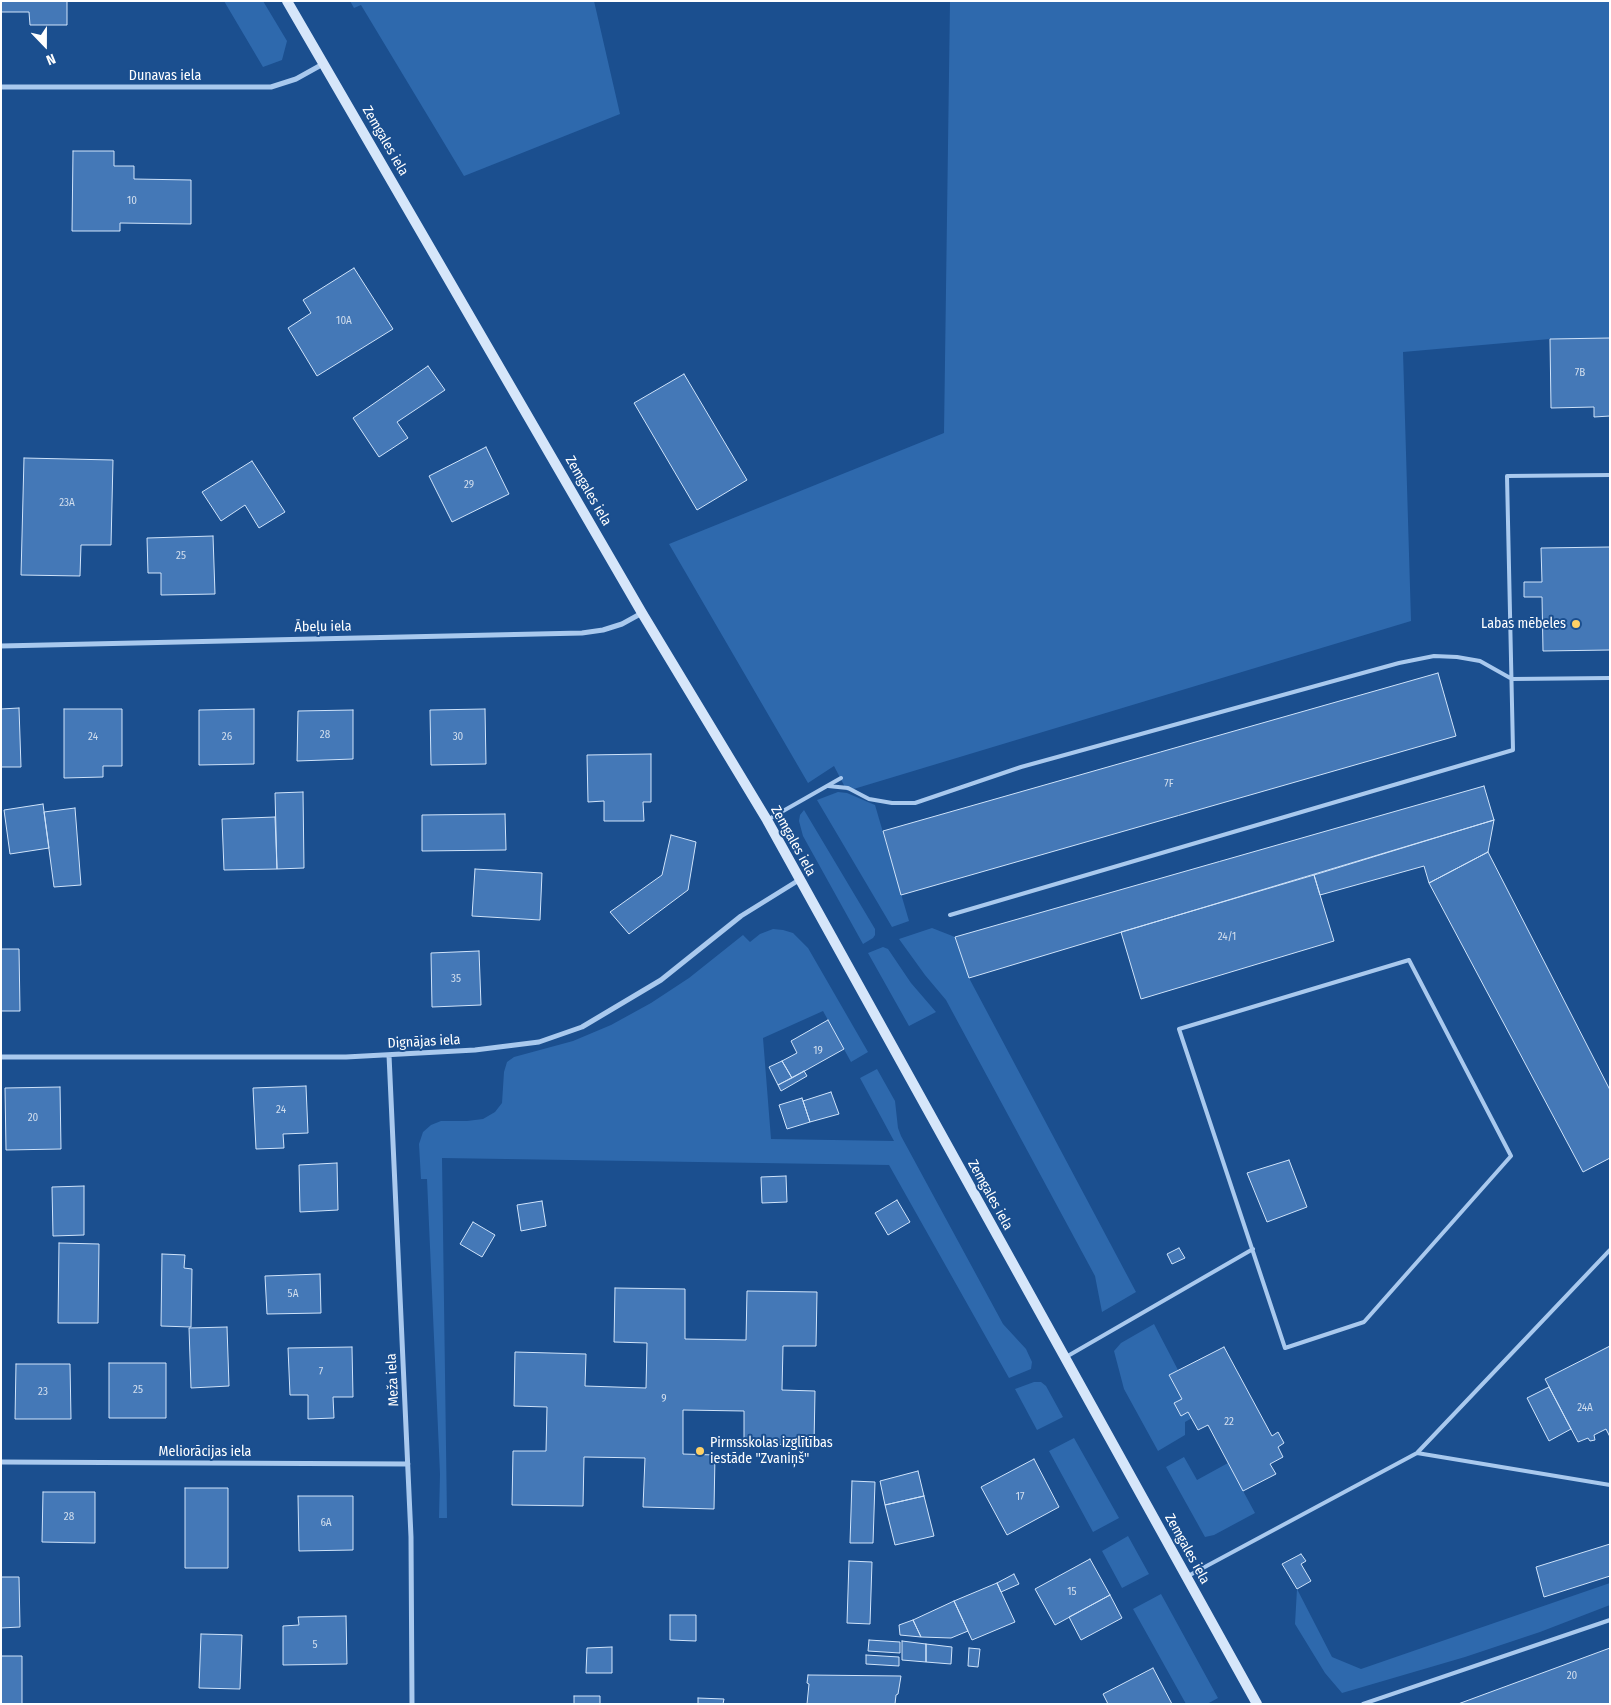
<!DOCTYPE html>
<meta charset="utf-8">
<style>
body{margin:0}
#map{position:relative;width:1611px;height:1705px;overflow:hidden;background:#1b4f8f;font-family:"Fira Sans Condensed",sans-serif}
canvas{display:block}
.frame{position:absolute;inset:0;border:2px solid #fff;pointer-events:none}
.north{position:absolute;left:20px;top:20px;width:50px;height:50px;-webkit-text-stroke:4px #1b4f8f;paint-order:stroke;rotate:158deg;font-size:14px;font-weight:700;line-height:20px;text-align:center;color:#fff}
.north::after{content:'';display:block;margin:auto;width:18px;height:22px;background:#fff;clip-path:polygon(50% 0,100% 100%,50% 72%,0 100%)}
</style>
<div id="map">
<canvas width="1611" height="1705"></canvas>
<div class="frame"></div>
<div class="north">N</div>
</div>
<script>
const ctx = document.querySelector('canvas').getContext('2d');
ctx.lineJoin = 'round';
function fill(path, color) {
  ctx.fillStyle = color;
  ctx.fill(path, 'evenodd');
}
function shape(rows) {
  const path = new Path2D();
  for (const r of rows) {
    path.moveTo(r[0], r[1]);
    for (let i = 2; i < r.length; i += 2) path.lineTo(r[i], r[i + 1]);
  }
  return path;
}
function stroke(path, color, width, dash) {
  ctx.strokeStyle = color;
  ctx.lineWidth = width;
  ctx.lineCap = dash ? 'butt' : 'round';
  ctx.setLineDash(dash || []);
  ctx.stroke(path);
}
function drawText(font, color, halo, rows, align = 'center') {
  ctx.font = font + ' "Fira Sans Condensed",sans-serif';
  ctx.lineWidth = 4;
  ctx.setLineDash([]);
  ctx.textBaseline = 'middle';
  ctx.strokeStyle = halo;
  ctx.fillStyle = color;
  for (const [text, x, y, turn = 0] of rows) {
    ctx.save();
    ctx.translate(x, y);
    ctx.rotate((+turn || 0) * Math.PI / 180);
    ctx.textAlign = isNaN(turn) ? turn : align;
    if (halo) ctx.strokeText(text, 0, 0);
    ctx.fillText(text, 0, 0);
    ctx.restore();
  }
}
fill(shape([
 [224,1,263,1,287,41,282,60,263,67],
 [350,1,594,1,620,114,464,176,361,5,354,8],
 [950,1,1610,1,1610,338,1550,339,1403,352,1411,621,847,791,834,766,808,783,669,544,944,433],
 [838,792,847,793,875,805,909,921,892,927,817,800],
 [804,810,875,929,875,935,873,938,863,944,803,836,799,821,800,815],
 [932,928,955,937,969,978,1136,1292,1102,1312,1095,1276,946,1000,925,975,899,939],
 [773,929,783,930,793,933,808,948,868,1052,851,1062,823,1011,763,1038,771,1139,894,1141,860,1078,877,1069,895,1101,898,1128,901,1136,1003,1324,1026,1349,1032,1362,1031,1369,1009,1378,889,1165,442,1158,447,1518,439,1518,440,1474,427,1179,421,1179,419,1144,423,1132,431,1125,441,1121,467,1121,483,1119,495,1112,502,1103,504,1072,507,1062,514,1057,573,1041,611,1025,651,1003,689,978,743,935,750,942,760,934],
 [883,947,888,949,911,983,936,1012,909,1026,868,953],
 [1154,1324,1178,1370,1169,1376,1182,1399,1181,1415,1188,1412,1192,1418,1185,1422,1185,1435,1158,1451,1124,1389,1114,1351,1121,1343],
 [1034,1382,1041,1382,1046,1386,1063,1417,1037,1430,1015,1389],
 [1074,1438,1119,1518,1093,1532,1049,1451],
 [1184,1457,1197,1480,1228,1463,1255,1513,1214,1535,1205,1537,1166,1467],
 [1128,1536,1149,1574,1122,1588,1102,1551],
 [1610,1583,1610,1605,1540,1632,1465,1657,1342,1693,1325,1673,1295,1624,1297,1589,1332,1657,1361,1669],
 [1161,1594,1218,1698,1207,1704,1186,1704,1133,1609]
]), '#2e69ad');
const building = shape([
 [1,1,67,1,67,25,30,25,29,12,1,12,1,1],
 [73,151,114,151,114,166,134,166,134,179,191,180,191,224,120,223,120,231,72,231,73,151],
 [354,268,393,329,317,376,288,328,311,313,303,300,354,268],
 [1610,338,1610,416,1594,417,1594,407,1551,408,1550,339,1610,338],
 [428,366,445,390,397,422,408,438,379,457,353,418,428,366],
 [684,374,747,480,697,510,634,403,684,374],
 [486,447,509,494,452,522,429,476,486,447],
 [24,458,113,460,111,545,81,545,80,576,21,575,24,458],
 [252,461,285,512,259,528,245,505,221,521,202,492,252,461],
 [213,536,215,594,161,595,161,573,148,573,147,538,213,536],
 [1610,547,1610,650,1543,651,1542,597,1524,597,1524,582,1542,582,1541,548,1610,547],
 [1438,673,1456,736,901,895,883,831,1438,673],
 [19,708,21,767,1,767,1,709,19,708],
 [64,709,122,709,122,766,103,766,103,777,64,778,64,709],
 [254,709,254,764,199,765,199,710,254,709],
 [485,709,486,764,431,765,430,710,485,709],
 [353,710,353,759,297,761,298,711,353,710],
 [651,754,651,802,643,802,644,821,604,821,604,801,588,802,587,755,651,754],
 [1484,786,1494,820,969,978,955,937,1484,786],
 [303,792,304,868,277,869,275,793,303,792],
 [43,804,49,848,10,854,4,810,43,804],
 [75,808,81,885,54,887,44,812,75,808],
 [505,814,506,850,422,851,422,815,505,814],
 [275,817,277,869,224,870,222,819,275,817],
 [1494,820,1488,852,1429,883,1424,866,1320,895,1314,875,1494,820],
 [671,835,696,842,688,890,629,934,610,912,662,875,671,835],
 [1488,852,1610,1090,1610,1158,1583,1172,1429,883,1488,852],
 [475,869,542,873,540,920,472,916,475,869],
 [1314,875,1334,941,1141,999,1121,932,1314,875],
 [1,949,19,949,20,1011,1,1011,1,949],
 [479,951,481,1005,432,1007,431,953,479,951],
 [828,1020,844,1049,792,1078,782,1061,797,1053,791,1041,828,1020],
 [782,1061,792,1078,778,1085,769,1067,782,1061],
 [804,1071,807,1076,781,1091,778,1085,804,1071],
 [306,1086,308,1133,283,1134,284,1148,256,1149,253,1088,306,1086],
 [60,1087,61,1149,6,1150,5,1088,60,1087],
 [831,1092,839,1114,810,1122,803,1101,831,1092],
 [802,1098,810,1122,787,1129,779,1105,802,1098],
 [1289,1160,1307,1207,1267,1222,1247,1173,1289,1160],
 [337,1163,338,1210,300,1212,299,1165,337,1163],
 [786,1176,787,1202,762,1203,761,1177,786,1176],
 [84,1186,84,1235,53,1236,52,1187,84,1186],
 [897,1200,910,1222,888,1235,875,1213,897,1200],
 [542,1201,546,1226,521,1231,517,1205,542,1201],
 [473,1222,495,1235,482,1257,460,1244,473,1222],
 [59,1243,99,1244,98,1323,58,1323,59,1243],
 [1179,1248,1185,1258,1172,1264,1167,1254,1179,1248],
 [162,1254,185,1255,184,1268,192,1269,191,1327,161,1326,162,1254],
 [320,1274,321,1313,267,1314,265,1276,320,1274],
 [615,1288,685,1289,685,1339,746,1340,747,1291,817,1292,816,1346,783,1346,782,1390,815,1391,814,1445,744,1444,744,1411,683,1410,683,1454,715,1455,714,1509,643,1507,645,1458,584,1457,583,1506,512,1505,513,1451,546,1451,547,1407,514,1406,515,1352,586,1354,585,1386,646,1388,647,1343,614,1342,615,1288],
 [227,1327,229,1386,191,1388,189,1328,227,1327],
 [1610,1346,1610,1437,1606,1429,1594,1435,1595,1440,1590,1441,1588,1438,1578,1442,1545,1379,1610,1346],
 [352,1347,353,1397,333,1397,334,1418,308,1419,308,1395,290,1395,288,1348,352,1347],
 [1224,1347,1272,1436,1278,1432,1284,1443,1278,1447,1283,1457,1270,1464,1276,1474,1243,1491,1208,1425,1198,1430,1188,1412,1181,1416,1174,1403,1182,1399,1169,1375,1224,1347],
 [109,1363,166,1363,166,1418,109,1418,109,1363],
 [16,1364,70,1364,71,1419,15,1419,16,1364],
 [1549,1387,1571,1429,1549,1441,1527,1398,1549,1387],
 [1034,1459,1059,1507,1007,1535,981,1487,1034,1459],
 [918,1471,924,1496,885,1505,880,1481,918,1471],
 [852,1481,875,1482,873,1543,850,1543,852,1481],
 [185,1488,228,1488,228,1568,185,1568,185,1488],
 [43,1492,95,1492,95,1543,42,1542,43,1492],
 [298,1496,353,1496,353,1550,299,1551,298,1496],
 [924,1496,934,1536,895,1545,885,1505,924,1496],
 [1610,1544,1610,1576,1544,1597,1536,1567,1610,1544],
 [1301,1554,1306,1561,1301,1564,1311,1581,1297,1589,1282,1564,1301,1554],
 [1090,1559,1110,1595,1055,1625,1035,1589,1090,1559],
 [849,1561,872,1562,870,1624,847,1623,849,1561],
 [1014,1574,1019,1584,1001,1592,997,1583,1014,1574],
 [1,1577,19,1577,20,1627,1,1628,1,1577],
 [997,1583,1015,1622,972,1640,954,1601,997,1583],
 [1110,1595,1122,1618,1081,1640,1069,1617,1110,1595],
 [954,1601,968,1631,951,1638,921,1637,913,1620,954,1601],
 [670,1615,696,1615,696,1641,670,1640,670,1615],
 [346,1616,347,1664,283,1665,283,1626,299,1625,298,1617,346,1616],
 [913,1620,921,1637,900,1635,899,1625,913,1620],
 [201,1634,242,1635,240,1689,199,1688,201,1634],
 [869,1640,900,1642,900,1653,868,1651,869,1640],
 [902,1641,926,1644,926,1662,902,1660,902,1641],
 [926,1644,952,1647,951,1664,926,1662,926,1644],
 [612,1647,612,1673,586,1673,587,1648,612,1647],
 [969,1648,980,1649,978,1667,968,1666,969,1648],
 [1610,1648,1610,1704,1458,1704,1610,1648],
 [866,1655,899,1657,899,1666,866,1664,866,1655],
 [1,1656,22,1656,22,1704,1,1704,1,1656],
 [1153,1668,1172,1704,1108,1704,1103,1694,1153,1668],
 [808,1675,901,1676,898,1694,896,1695,895,1704,807,1704,809,1684,807,1683,808,1675],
 [574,1696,600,1696,600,1704,574,1704,574,1696],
 [698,1698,724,1699,723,1704,698,1704,698,1698]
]);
fill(building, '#4478b7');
stroke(building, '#cfe3fa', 1);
stroke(shape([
 [828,786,848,788,869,799,892,803,915,803,1021,767,1399,663,1434,656,1457,657,1480,661,1512,679,1610,678],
 [769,819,841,778],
 [950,915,1513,750,1507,476,1610,475],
 [1409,960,1511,1156,1364,1322,1285,1348,1179,1029,1409,960],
 [1066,1357,1253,1249],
 [1417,1453,1610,1485],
 [1188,1576,1417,1453,1610,1250],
 [1363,1704,1610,1620]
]), '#a9c9ee', 4);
stroke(shape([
 [1,87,271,87,296,79,323,64],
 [1,646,582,633,603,630,622,624,642,613],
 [389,1055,411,1537,412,1704],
 [1,1057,346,1057,475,1050,539,1042,582,1027,661,980,741,916,799,880],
 [1,1462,408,1464]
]), '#a9c9ee', 5);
stroke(shape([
 [287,1,642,613,767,820,1257,1704]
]), '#d6e6fa', 10);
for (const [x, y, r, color] of [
 [1576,624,5,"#ffd166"],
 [700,1451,5,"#ffd166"]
]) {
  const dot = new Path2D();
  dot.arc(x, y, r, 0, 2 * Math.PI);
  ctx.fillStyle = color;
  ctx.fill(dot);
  stroke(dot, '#1b4f8f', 2);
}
drawText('11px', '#d0dded', null, [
 ["10",132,201],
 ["10A",344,321],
 ["7B",1580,373],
 ["29",469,485],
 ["23A",67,503],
 ["25",181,556],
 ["28",325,735],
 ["24",93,737],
 ["26",227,737],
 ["30",458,737],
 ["7F",1169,784],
 ["24/1",1227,937],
 ["35",456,979],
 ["19",818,1051],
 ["24",281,1110],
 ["20",33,1118],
 ["5A",293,1294],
 ["7",321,1372],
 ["25",138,1390],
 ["23",43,1392],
 ["9",664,1399],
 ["24A",1585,1408],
 ["22",1229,1422],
 ["17",1020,1497],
 ["28",69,1517],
 ["6A",326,1523],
 ["15",1072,1592],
 ["5",315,1645],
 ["20",1572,1676]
]);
drawText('14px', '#fff', '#1b4f8f', [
 ["Dunavas iela",165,76],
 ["Zemgales iela",385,141,60],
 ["Zemgales iela",588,491,60],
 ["Ābeļu iela",323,627,-1],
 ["Zemgales iela",793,841,61],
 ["Dignājas iela",424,1042,-3],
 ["Zemgales iela",990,1195,61],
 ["Meža iela",393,1380,-93],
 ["Meliorācijas iela",205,1452],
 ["Zemgales iela",1187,1549,61]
]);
drawText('14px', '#fff', '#1b4f8f', [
 ["Labas mēbeles",1566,624],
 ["Pirmsskolas izglītības",710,1443,"left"],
 ["iestāde \"Zvaniņš\"",710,1459,"left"]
], 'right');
</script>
